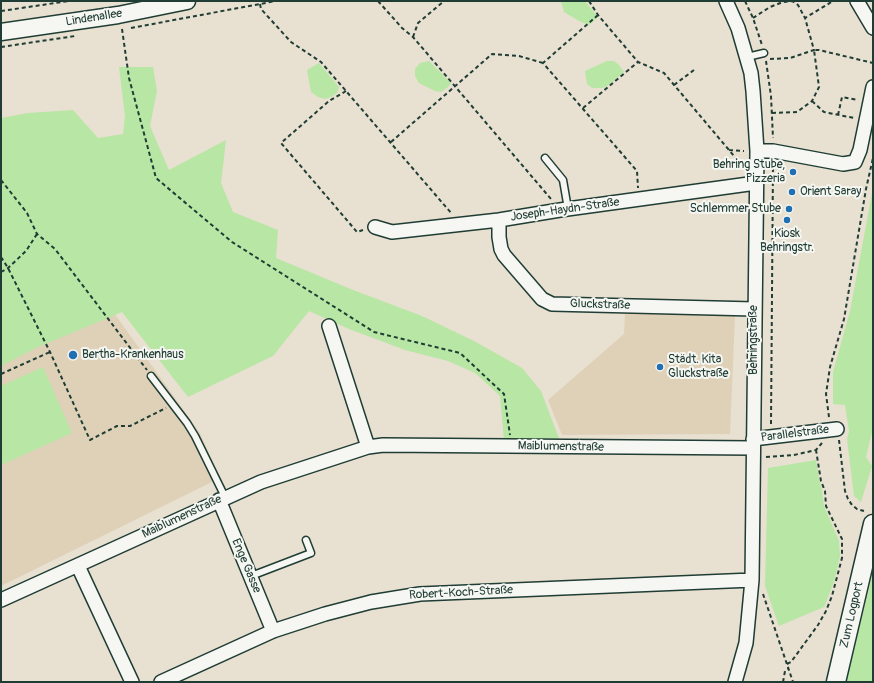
<!DOCTYPE html>
<meta charset="utf-8">
<style>
body{margin:0}
#map{position:relative;width:874px;height:683px;overflow:hidden;background:#e8e0d0;font-family:Pangolin,sans-serif}
canvas{display:block}
.frame{position:absolute;inset:0;border:2px solid #1f3d34;pointer-events:none}
</style>
<div id="map">
<canvas width="874" height="683"></canvas>
<div class="frame"></div>
</div>
<script>
const ctx = document.querySelector('canvas').getContext('2d');
ctx.lineJoin = 'round';
function fill(path, color) {
  ctx.fillStyle = color;
  ctx.fill(path, 'evenodd');
}
function shape(rows) {
  const path = new Path2D();
  for (const r of rows) {
    path.moveTo(r[0], r[1]);
    for (let i = 2; i < r.length; i += 2) path.lineTo(r[i], r[i + 1]);
  }
  return path;
}
function stroke(path, color, width, dash) {
  ctx.strokeStyle = color;
  ctx.lineWidth = width;
  ctx.lineCap = dash ? 'butt' : 'round';
  ctx.setLineDash(dash || []);
  ctx.stroke(path);
}
function drawText(font, color, halo, rows, align = 'center') {
  ctx.font = font + ' Pangolin,sans-serif';
  ctx.lineWidth = 4;
  ctx.setLineDash([]);
  ctx.textBaseline = 'middle';
  ctx.strokeStyle = halo;
  ctx.fillStyle = color;
  for (const [text, x, y, turn = 0] of rows) {
    ctx.save();
    ctx.translate(x, y);
    ctx.rotate((+turn || 0) * Math.PI / 180);
    ctx.textAlign = isNaN(turn) ? turn : align;
    if (halo) ctx.strokeText(text, 0, 0);
    ctx.fillText(text, 0, 0);
    ctx.restore();
  }
}
fill(shape([
 [59,236,200,433,220,478,1,586,1,277],
 [625,314,735,316,730,434,562,435,548,400,624,334]
]), '#dfd1b8');
fill(shape([
 [561,1,585,1,598,17,589,25,579,21,564,12],
 [429,61,451,83,448,87,441,92,435,91,419,83,415,76,415,69,420,63],
 [607,61,614,61,619,65,624,72,606,87,601,88,592,88,587,84,585,71],
 [319,63,339,87,337,93,331,97,325,99,318,97,311,92,307,70],
 [119,67,153,67,157,91,150,126,169,170,226,140,221,183,233,212,278,230,276,258,353,290,422,316,474,341,522,368,541,391,560,441,504,441,500,396,475,373,448,361,405,350,349,329,309,311,273,356,188,397,122,312,38,347,1,366,1,118,28,113,73,110,98,138,123,134,125,116],
 [873,188,873,428,866,457,872,466,861,502,854,496,847,439,849,431,845,405,833,404,833,372,850,311],
 [43,367,72,433,1,465,1,386],
 [816,460,819,479,822,491,824,506,839,541,840,556,834,582,824,607,779,626,765,586,768,468],
 [873,572,873,676,872,682,846,682]
]), '#b8e6a4');
const service = shape([
 [747,57,764,53],
 [545,158,563,180,568,209],
 [151,376,187,423,195,436,225,497],
 [251,576,311,553,306,540]
]);
const minor = shape([
 [726,1,738,28,751,73,753,91,757,151,752,580,746,643,735,682],
 [857,1,873,28],
 [757,151,773,151,843,164,855,162,860,150,873,87],
 [499,220,499,237,501,249,504,255,542,299,552,304,754,309],
 [375,227,392,232,499,220,560,210,756,183],
 [329,326,368,447],
 [753,439,837,429],
 [219,500,273,631],
 [78,566,132,682],
 [1,600,261,482,368,447,383,445,753,448],
 [161,682,273,631,325,614,371,602,420,594,752,580]
]);
const tertiary = shape([
 [1,32,118,15,187,1]
]);
const secondary = shape([
 [836,682,873,524]
]);
stroke(service, '#1f3d34', 9);
stroke(minor, '#1f3d34', 16);
stroke(tertiary, '#1f3d34', 19);
stroke(secondary, '#1f3d34', 21);
stroke(shape([
 [378,1,402,28,413,37,551,199],
 [589,1,598,15,638,62,664,73,745,169],
 [745,1,753,18,762,45],
 [260,4,261,9,291,42,321,62,452,214],
 [1,11,69,1],
 [598,15,543,63,637,171,638,188],
 [753,18,770,7,783,2,792,1,798,5,805,18],
 [131,28,276,1],
 [122,29,129,78,156,178,232,242,374,332,460,353,504,394,510,435],
 [413,37,418,23,444,1],
 [1,47,75,36],
 [770,59,790,58,814,50,805,18,833,1],
 [766,61,771,96,773,138],
 [674,85,694,70],
 [346,91,329,101,281,143,357,232,363,230],
 [812,101,824,112,854,118],
 [583,108,638,62],
 [772,113,797,112,812,101,819,87,814,50,819,50,873,63],
 [838,115,842,97,858,100],
 [391,142,492,54,519,56,543,63],
 [729,150,744,151],
 [1,180,27,213,37,234,55,249,147,370],
 [1,257,8,268,50,352,90,440,117,426,130,426,166,408],
 [1,272,8,268,26,251,37,234],
 [1,374,50,352],
 [829,417,826,394,830,367,844,319,866,189,873,158],
 [771,424,773,163],
 [839,440,845,491,848,499,852,505,857,509,864,511],
 [766,457,794,455,816,450,822,443],
 [763,594,793,682],
 [787,664,791,662,818,625,826,611,832,596,842,558,842,539,826,506,825,491,821,481,816,450],
 [783,682,785,671,788,669]
]), '#1f3d34', 2, [4, 3]);
stroke(service, '#f6f6f2', 6);
stroke(minor, '#f6f6f2', 13);
stroke(tertiary, '#f6f6f2', 16);
stroke(secondary, '#f6f6f2', 18);
for (const [x, y, r, color] of [
 [793,172,4,"#1f6fb2"],
 [792,192,4,"#1f6fb2"],
 [789,209,4,"#1f6fb2"],
 [787,220,4,"#1f6fb2"],
 [73,355,5,"#1f6fb2"],
 [660,367,4,"#1f6fb2"]
]) {
  const dot = new Path2D();
  dot.arc(x, y, r, 0, 2 * Math.PI);
  ctx.fillStyle = color;
  ctx.fill(dot);
  stroke(dot, '#f6f6f2', 1.5);
}
drawText('12px', '#1f3d34', '#f6f6f2', [
 ["Lindenallee",94,18,-9],
 ["Joseph-Haydn-Straße",565,210,-8],
 ["Gluckstraße",600,305,2],
 ["Behringstraße",754,340,-90],
 ["Parallelstraße",795,434,-7],
 ["Maiblumenstraße",561,447,1],
 ["Maiblumenstraße",182,517,-25],
 ["Enge Gasse",246,566,67],
 ["Robert-Koch-Straße",461,593,-3],
 ["Zum Logport",852,615,-77]
]);
drawText('12px', '#1f3d34', '#f6f6f2', [
 ["Behring Stube,",785,165,"right"],
 ["Pizzeria",785,179,"right"],
 ["Orient Saray",800,192],
 ["Schlemmer Stube",781,209,"right"],
 ["Kiosk",787,234,"center"],
 ["Behringstr.",787,248,"center"],
 ["Bertha-Krankenhaus",82,355],
 ["Städt. Kita",668,360],
 ["Gluckstraße",668,374]
], 'left');
</script>
